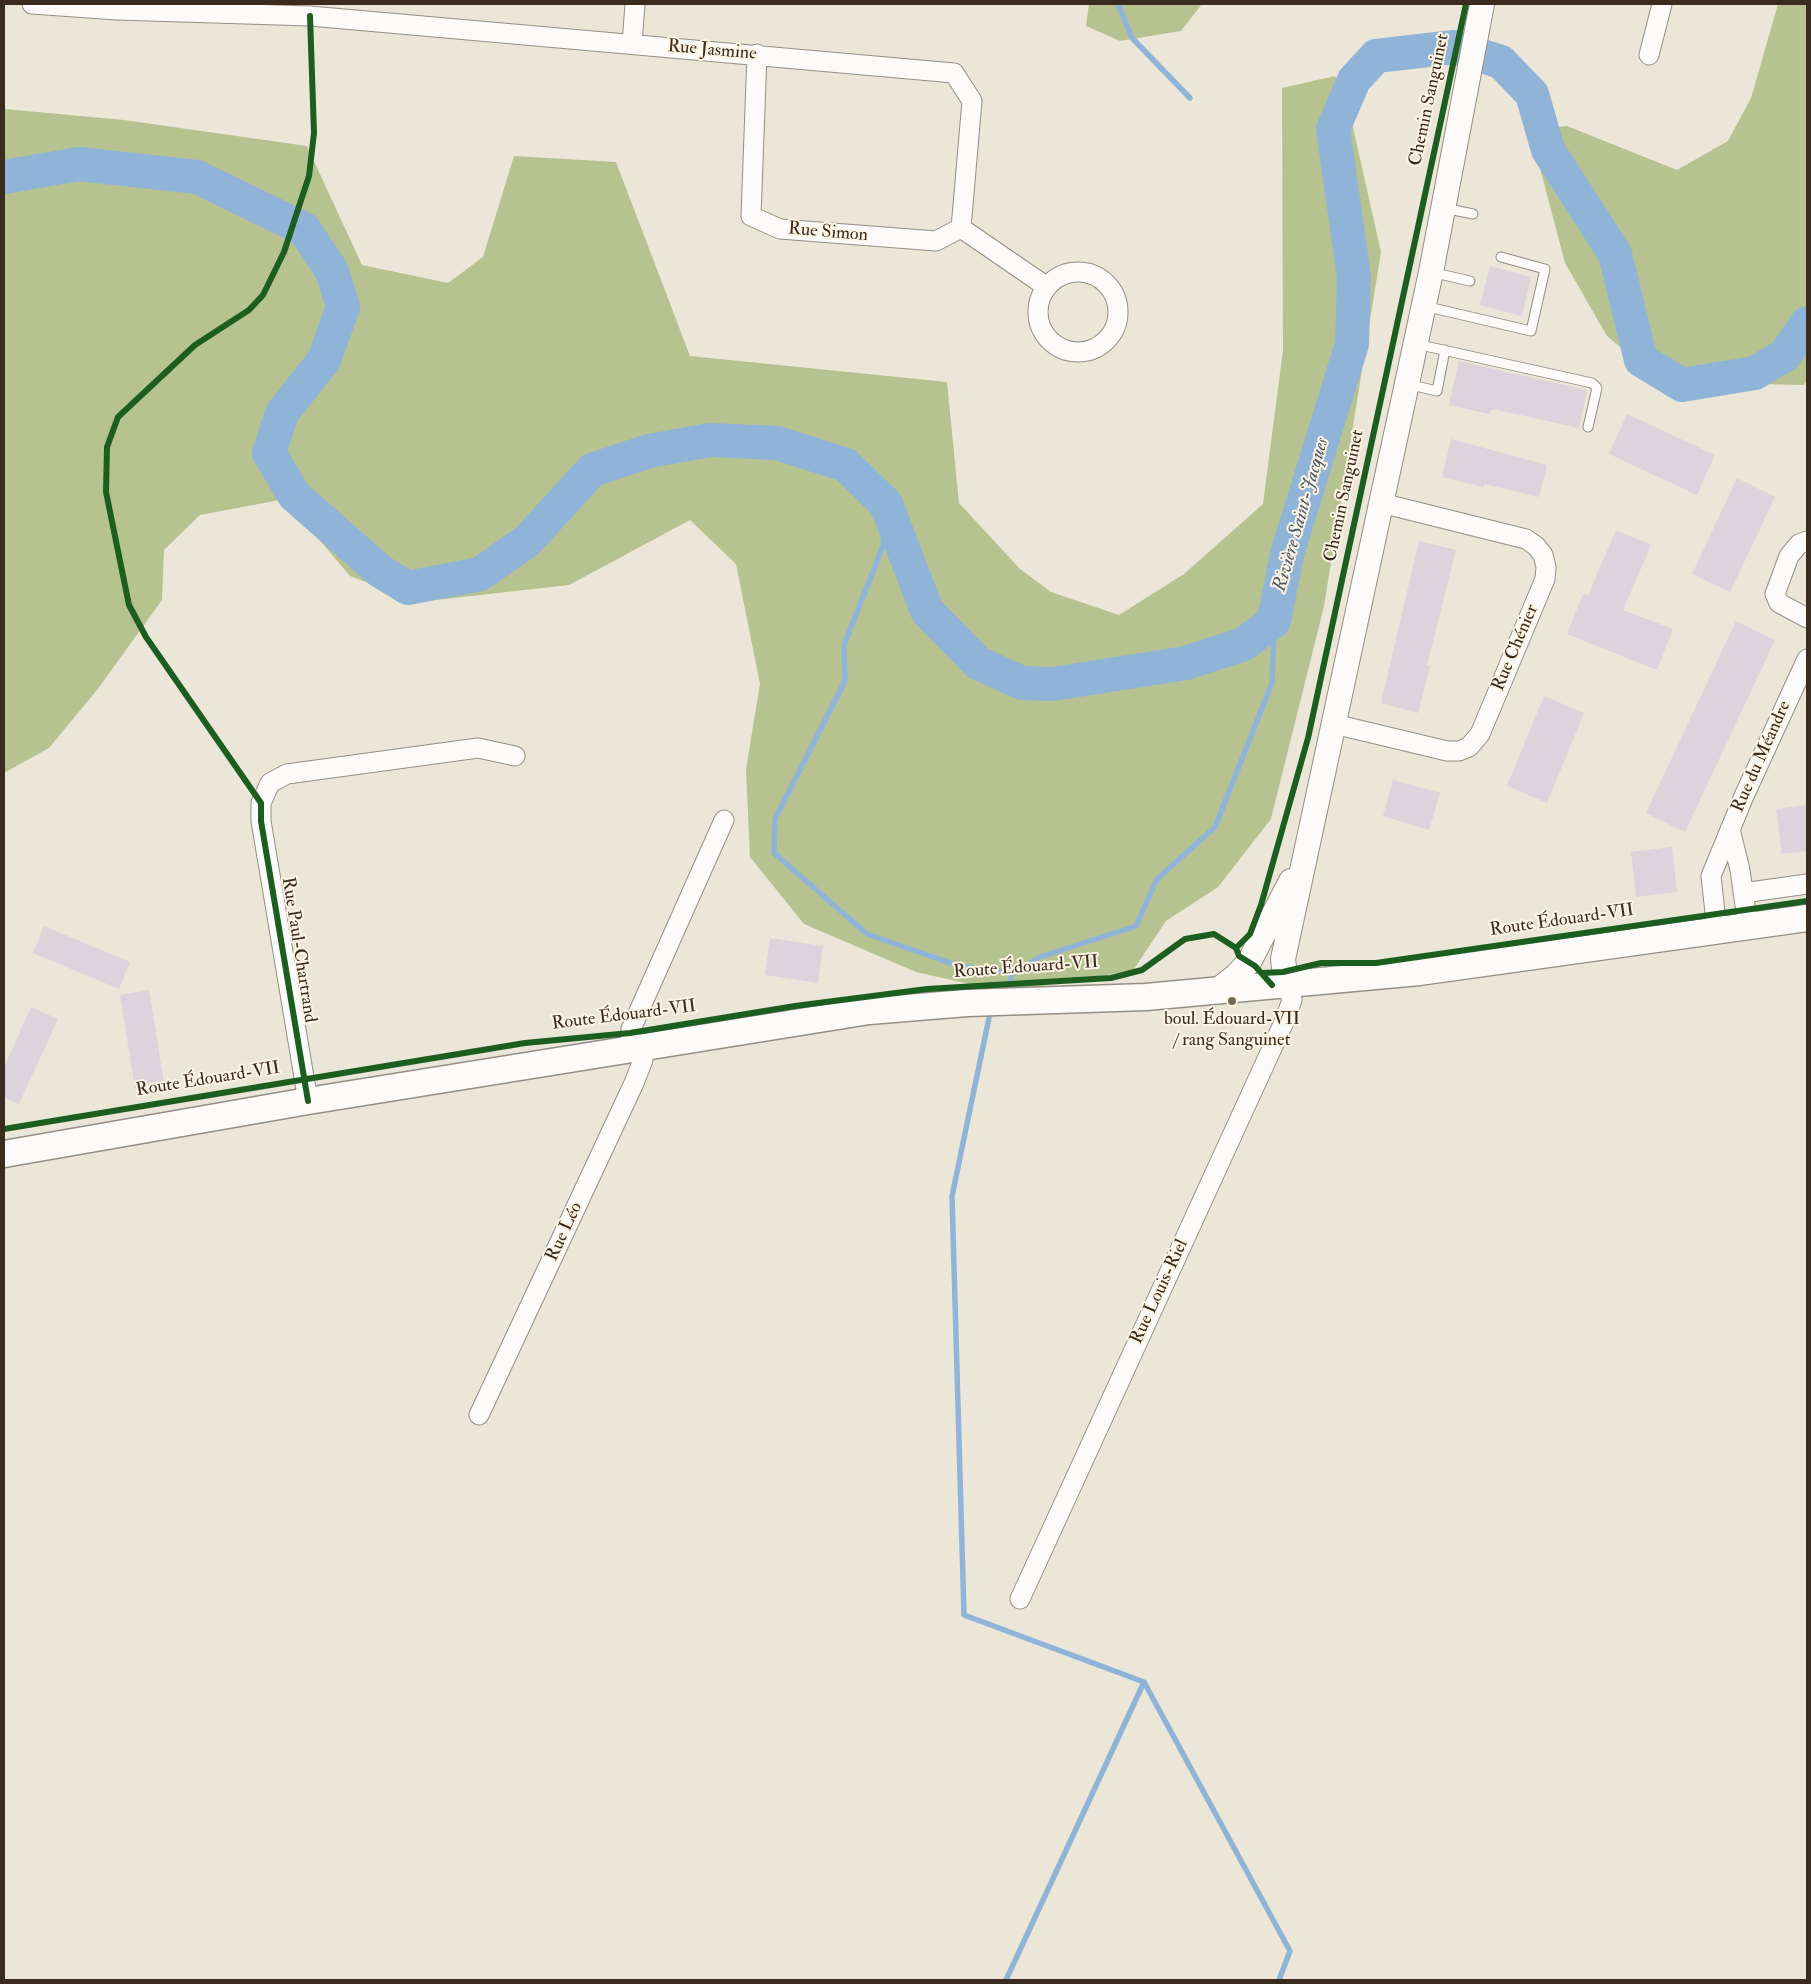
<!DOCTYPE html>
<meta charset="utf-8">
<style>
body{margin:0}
#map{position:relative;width:1811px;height:1984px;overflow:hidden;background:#ebe6d8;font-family:"IM FELL Double Pica",serif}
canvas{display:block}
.frame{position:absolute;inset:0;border:5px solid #3b2a1e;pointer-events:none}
</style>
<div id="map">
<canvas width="1811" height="1984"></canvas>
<div class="frame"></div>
</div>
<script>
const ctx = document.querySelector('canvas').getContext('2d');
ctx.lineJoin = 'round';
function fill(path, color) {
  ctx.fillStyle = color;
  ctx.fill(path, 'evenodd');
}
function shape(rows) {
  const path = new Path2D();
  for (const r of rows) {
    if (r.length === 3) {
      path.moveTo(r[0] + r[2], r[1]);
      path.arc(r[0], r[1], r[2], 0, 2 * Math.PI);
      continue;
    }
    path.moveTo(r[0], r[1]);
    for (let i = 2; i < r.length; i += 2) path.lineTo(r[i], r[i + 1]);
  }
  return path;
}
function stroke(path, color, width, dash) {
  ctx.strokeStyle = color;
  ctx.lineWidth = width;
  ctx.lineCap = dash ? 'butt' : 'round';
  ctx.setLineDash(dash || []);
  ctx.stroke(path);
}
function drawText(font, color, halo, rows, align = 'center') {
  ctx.font = font + ' "IM FELL Double Pica",serif';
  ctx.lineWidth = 4;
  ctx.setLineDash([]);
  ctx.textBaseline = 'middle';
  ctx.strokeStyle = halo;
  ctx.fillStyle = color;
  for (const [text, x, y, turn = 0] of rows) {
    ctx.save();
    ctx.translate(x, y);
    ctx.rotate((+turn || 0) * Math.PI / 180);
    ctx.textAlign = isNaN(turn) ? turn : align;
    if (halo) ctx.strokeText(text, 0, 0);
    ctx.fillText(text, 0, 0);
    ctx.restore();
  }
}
fill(shape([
 [1089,4,1202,4,1181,31,1120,41,1086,26],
 [1778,4,1807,4,1807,380,1804,385,1662,382,1607,336,1565,263,1530,130,1567,126,1677,170,1728,141,1751,98],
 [1335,76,1347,101,1381,252,1324,606,1271,819,1218,887,1166,921,1134,969,1091,979,1019,989,978,986,916,972,804,924,750,857,746,769,760,684,736,564,690,520,569,585,418,602,350,576,285,499,200,515,164,550,162,600,97,690,49,748,4,773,4,109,124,120,307,146,362,265,448,283,483,257,514,156,616,162,690,356,947,382,959,503,1020,569,1051,592,1119,615,1184,574,1263,504,1283,350,1282,88]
]), '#b6c290');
stroke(shape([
 [1118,4,1132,38,1190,98],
 [886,504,883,546,844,645,845,681,775,819,774,853,867,934,959,966,1013,973],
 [1010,981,1013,973,1040,957,1136,926,1157,879,1215,827,1272,683,1274,621],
 [989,1018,952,1196,964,1615,1144,1682,1290,1951,1279,1980],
 [1006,1980,1144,1682]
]), '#90b4d7', 5.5);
stroke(shape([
 [4,177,79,164,197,177,304,229,332,271,343,307,324,360,282,413,269,453,294,495,380,571,408,588,480,574,527,541,592,470,649,451,710,440,777,443,846,465,886,504,927,611,978,663,1022,683,1053,684,1186,663,1244,644,1274,621,1287,554,1352,344,1354,277,1333,129,1354,80,1376,56,1454,47,1501,62,1532,94,1548,150,1615,254,1641,360,1682,385,1755,373,1785,355,1807,323]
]), '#90b4d7', 34);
fill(shape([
 [1490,266,1531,277,1522,316,1480,305],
 [1459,361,1587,390,1579,428,1493,409,1489,414,1449,405],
 [1627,414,1715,455,1697,495,1609,454],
 [1451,439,1547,465,1539,497,1484,484,1483,487,1442,477],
 [1737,478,1775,497,1730,592,1692,574],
 [1616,530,1651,545,1623,610,1673,629,1657,670,1567,634,1583,594,1588,595],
 [1419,541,1456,550,1427,665,1430,666,1418,713,1381,703],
 [1736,621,1775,640,1685,832,1646,813],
 [1544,696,1584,713,1547,803,1507,786],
 [1393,780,1440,793,1429,830,1383,816],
 [1807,805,1807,851,1782,854,1776,809],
 [1672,847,1677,892,1636,897,1631,852],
 [44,926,130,962,119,989,33,953],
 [770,938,823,946,818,983,765,975],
 [149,990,164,1083,135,1088,120,995],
 [31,1007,58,1019,19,1104,4,1098,4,1067]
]), '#dcd3dc');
const service = shape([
 [1444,208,1473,214],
 [1431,272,1470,281],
 [1424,306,1531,331,1545,269,1501,257],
 [1416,344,1592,383,1597,388,1588,427],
 [1407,384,1437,391,1445,350]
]);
const minor = shape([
 [32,4,117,10,310,16,954,73,972,101,961,228],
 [632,44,635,4],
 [757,54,751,216,780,229,936,241,961,228],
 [1649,55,1662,4],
 [961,228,1047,287],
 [1078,312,40],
 [1807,541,1799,544,1789,556,1775,594,1779,603,1807,618],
 [1334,724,1447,751,1459,751,1469,747,1480,734,1545,579,1546,567,1543,555,1536,546,1526,539,1381,503],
 [1730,829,1740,870,1748,926],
 [1743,893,1807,884],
 [1717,931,1711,876,1744,796,1807,659],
 [630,1048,631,1029,724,820],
 [308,1101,261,821,261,803,270,783,287,774,478,748,515,756],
 [479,1415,634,1083,643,1060,642,1046],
 [1020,1599,1284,1022,1292,1000,1286,983]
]);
const tertiary = shape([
 [1286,983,1283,959,1431,272,1482,4],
 [1218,990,1236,976,1249,962,1291,881]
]);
const secondary = shape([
 [4,1154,308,1101,869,1011,967,1003,1146,997,1419,972,1807,918]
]);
stroke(service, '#948f86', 11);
stroke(minor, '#948f86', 21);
stroke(tertiary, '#948f86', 26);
stroke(secondary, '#948f86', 29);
stroke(service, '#fcfbf9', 9);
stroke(minor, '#fcfbf9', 19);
stroke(tertiary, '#fcfbf9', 24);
stroke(secondary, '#fcfbf9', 26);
stroke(shape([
 [1262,973,1283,972,1321,963,1376,963,1807,901],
 [1272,985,1255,966,1239,956,1236,948,1250,934,1261,905,1308,738,1466,4],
 [308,1101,261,821,261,803,146,637,129,605,106,492,107,447,118,417,195,345,249,310,263,295,284,252,309,176,314,133,310,16],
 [4,1129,525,1043,630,1033,795,1006,927,989,1111,978,1142,970,1185,939,1214,934,1236,948]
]), '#1b5e20', 6);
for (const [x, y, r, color] of [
 [1232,1001,5,"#796c5f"]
]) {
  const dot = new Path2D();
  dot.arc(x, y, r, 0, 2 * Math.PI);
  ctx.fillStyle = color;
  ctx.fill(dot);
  stroke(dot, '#fcf5e5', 2);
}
drawText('18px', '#3b2a1e', '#fcf5e5', [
 ["Rue Jasmine",712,51,5],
 ["Chemin Sanguinet",1430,100,-78],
 ["Rue Simon",828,233,5],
 ["Chemin Sanguinet",1345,496,-78],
 ["Rue Chénier",1516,648,-67],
 ["Rue du Méandre",1762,757,-66],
 ["Route Édouard-VII",1562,921,-8],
 ["Rue Paul-Chartrand",298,950,81],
 ["Route Édouard-VII",1026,968,-4],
 ["Route Édouard-VII",624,1016,-7],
 ["Route Édouard-VII",208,1080,-9],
 ["Rue Léo",565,1232,-65],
 ["Rue Louis-Riel",1160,1292,-65]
]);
drawText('18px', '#3b2a1e', '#fcf5e5', [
 ["boul. Édouard-VII",1232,1020],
 ["/ rang Sanguinet",1232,1041]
]);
drawText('italic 19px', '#4d5868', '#fcf5e5', [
 ["Rivière Saint-Jacques",1302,515,-74]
]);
</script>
